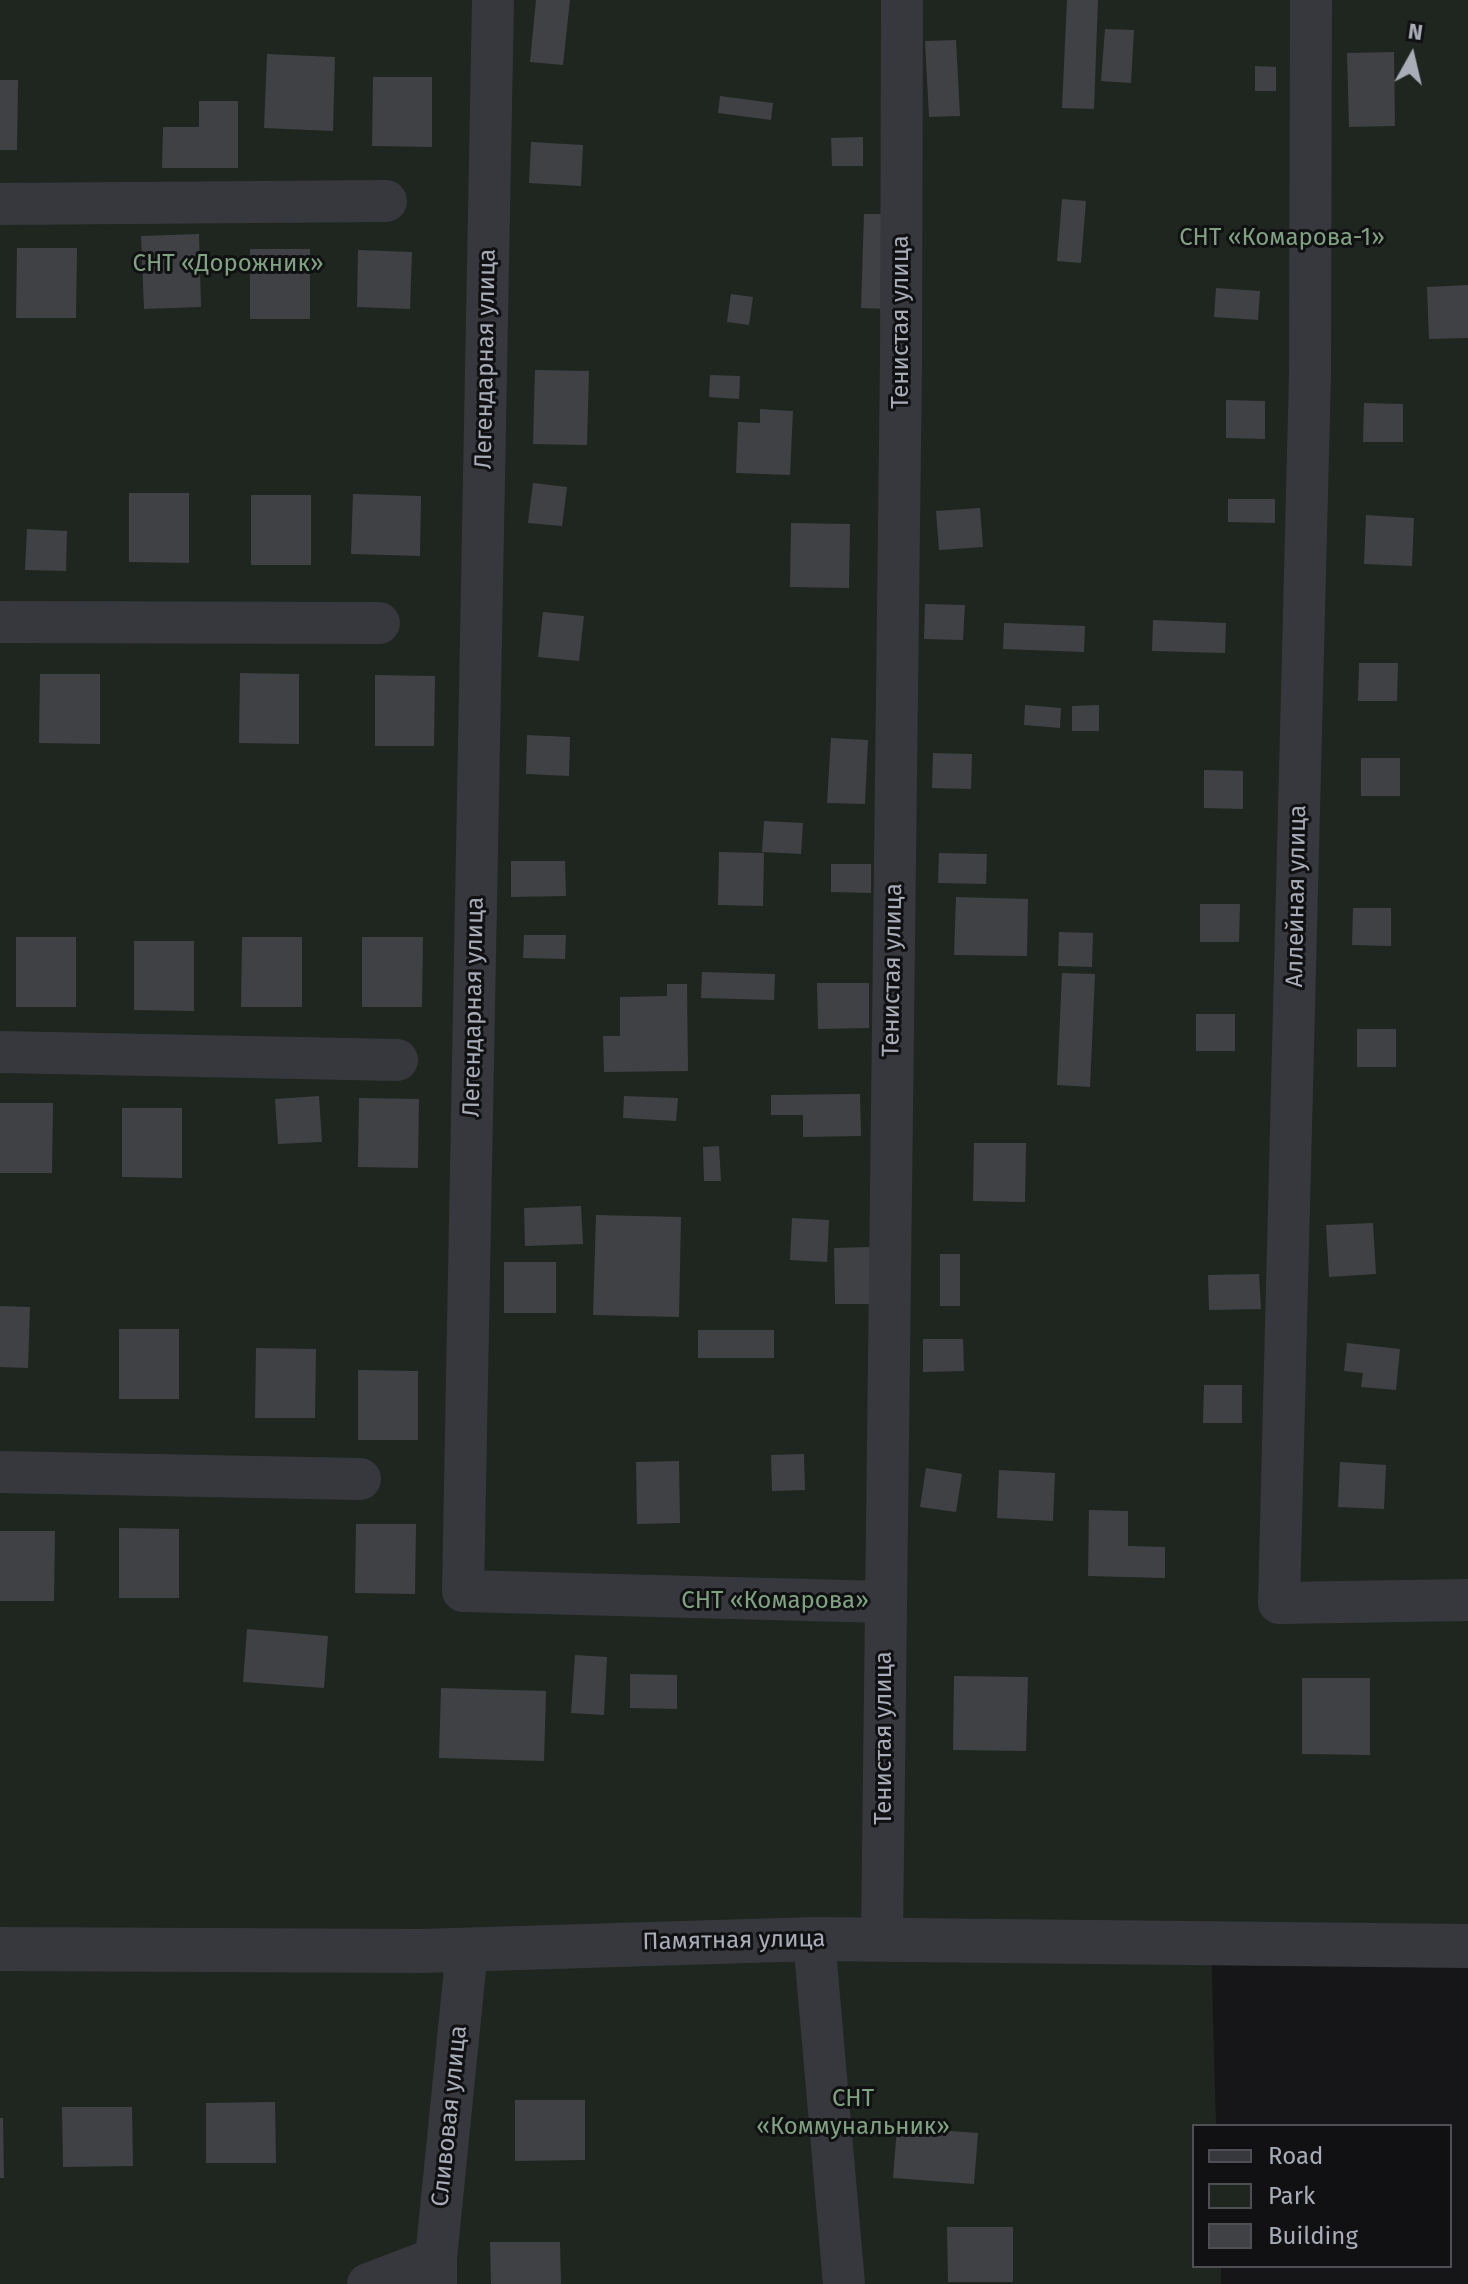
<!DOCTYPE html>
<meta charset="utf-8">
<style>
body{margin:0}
#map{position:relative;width:1468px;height:2284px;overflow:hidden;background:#161618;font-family:"Fira Sans",sans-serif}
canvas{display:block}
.legend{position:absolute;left:1192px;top:2124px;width:260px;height:144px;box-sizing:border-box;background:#111113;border:2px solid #4d4f55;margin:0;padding:10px 14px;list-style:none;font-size:24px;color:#a8adb8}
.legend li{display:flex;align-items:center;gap:16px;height:40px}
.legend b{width:40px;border:2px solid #4d4f55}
.north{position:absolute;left:1372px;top:16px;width:80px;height:80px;-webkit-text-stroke:6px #111113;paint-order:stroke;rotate:8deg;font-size:22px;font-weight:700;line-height:32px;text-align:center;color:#a8adb8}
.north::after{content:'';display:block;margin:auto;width:28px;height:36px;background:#a8adb8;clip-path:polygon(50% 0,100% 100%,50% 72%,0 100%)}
</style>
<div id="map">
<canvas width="1468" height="2284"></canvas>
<ul class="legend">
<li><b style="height:10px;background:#37383d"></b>Road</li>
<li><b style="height:22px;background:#1e261f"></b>Park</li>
<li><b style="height:22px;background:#404145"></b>Building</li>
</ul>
<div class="north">N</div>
</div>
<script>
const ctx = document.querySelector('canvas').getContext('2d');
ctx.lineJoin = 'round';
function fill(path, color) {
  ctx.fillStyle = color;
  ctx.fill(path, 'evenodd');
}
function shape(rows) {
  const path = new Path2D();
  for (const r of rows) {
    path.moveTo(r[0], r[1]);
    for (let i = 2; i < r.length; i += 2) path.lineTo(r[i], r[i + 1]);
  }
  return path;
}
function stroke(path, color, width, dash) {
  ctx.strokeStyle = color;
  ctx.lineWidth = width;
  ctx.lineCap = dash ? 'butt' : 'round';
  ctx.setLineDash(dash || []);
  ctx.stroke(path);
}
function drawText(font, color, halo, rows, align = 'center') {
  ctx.font = font + ' "Fira Sans",sans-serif';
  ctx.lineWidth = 6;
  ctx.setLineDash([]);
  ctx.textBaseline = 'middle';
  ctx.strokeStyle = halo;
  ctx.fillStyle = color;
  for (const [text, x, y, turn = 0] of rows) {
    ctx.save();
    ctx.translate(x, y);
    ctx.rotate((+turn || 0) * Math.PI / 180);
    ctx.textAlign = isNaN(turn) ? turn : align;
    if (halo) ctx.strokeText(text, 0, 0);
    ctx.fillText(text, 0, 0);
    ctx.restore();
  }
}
fill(shape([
 [0,0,1468,0,1468,1946,1211,1943,1216,2126,1194,2126,1194,2266,1221,2266,1221,2284,0,2284]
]), '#1e261f');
fill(shape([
 [536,0,570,0,563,65,530,62],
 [1067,0,1098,0,1094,109,1062,108],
 [1105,29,1134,30,1131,83,1101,81],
 [956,40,960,116,929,117,925,41],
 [1394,52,1395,126,1349,127,1347,53],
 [267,54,335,57,333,131,264,128],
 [1255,66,1276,67,1276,91,1255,91],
 [373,77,432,77,432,147,372,146],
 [0,80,18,80,17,150,0,150],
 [720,96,773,103,771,120,718,113],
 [199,101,238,101,238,168,162,168,163,127,199,127],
 [863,137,863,166,832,166,831,138],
 [531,142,583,145,581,186,529,183],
 [1062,199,1086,201,1081,263,1057,261],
 [864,214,891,214,887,309,861,308],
 [199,234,201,307,144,309,141,236],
 [17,248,77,248,76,318,16,318],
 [250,249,310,249,310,319,250,319],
 [358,250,412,252,410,309,357,307],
 [1468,285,1468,338,1429,339,1427,287],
 [1216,288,1260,291,1258,320,1214,317],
 [731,294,753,297,749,325,727,322],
 [535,370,589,371,587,445,533,444],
 [710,375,740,376,739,399,709,397],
 [1226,400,1265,401,1265,439,1226,438],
 [1364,403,1403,404,1403,442,1363,442],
 [760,409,793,411,790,475,736,473,738,422,760,423],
 [533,483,567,487,562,526,528,523],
 [129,493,189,493,189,563,129,562],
 [353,494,421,496,420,556,351,554],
 [251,495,311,495,311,565,251,565],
 [1228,499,1275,499,1275,523,1228,522],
 [980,508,983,547,939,550,936,511],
 [1366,515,1414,518,1412,566,1364,564],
 [791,523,850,524,849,588,790,587],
 [27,529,67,531,66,571,25,570],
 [925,604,965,605,963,640,924,639],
 [543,612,584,616,579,661,538,657],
 [1153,620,1226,623,1225,653,1152,651],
 [1004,623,1085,626,1084,652,1003,649],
 [1359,663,1398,663,1397,701,1358,701],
 [240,673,299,674,299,744,239,743],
 [40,674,100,674,100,744,39,743],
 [375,675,435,676,434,746,375,746],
 [1025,705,1061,708,1060,728,1024,725],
 [1099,705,1099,731,1072,731,1072,706],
 [527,735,570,737,569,776,526,774],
 [831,738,868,740,865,804,827,803],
 [933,753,972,754,971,789,932,788],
 [1361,758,1400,758,1400,796,1361,796],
 [1204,770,1243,771,1243,809,1204,808],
 [764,821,803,823,801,854,762,852],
 [719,852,764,853,763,906,718,905],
 [939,853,987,854,986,884,938,883],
 [511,861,565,861,566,896,511,897],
 [831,864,871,864,871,893,831,892],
 [956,897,1028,899,1027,956,954,955],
 [1200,904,1240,904,1239,942,1200,942],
 [1353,908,1391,908,1391,946,1352,945],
 [1059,932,1093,933,1092,967,1058,966],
 [524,935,566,935,565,959,523,958],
 [16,937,76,937,76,1007,16,1007],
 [242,937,302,937,302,1007,241,1007],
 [362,937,423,937,422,1007,362,1007],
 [134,941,194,941,194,1011,134,1010],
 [702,972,775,974,774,1000,701,998],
 [1062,973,1095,974,1090,1087,1057,1085],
 [817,983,869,983,869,1028,818,1029],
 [667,984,687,984,688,1071,604,1072,603,1036,620,1036,620,997,667,996],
 [1196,1014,1235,1014,1235,1051,1196,1051],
 [1357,1029,1396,1029,1396,1067,1357,1067],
 [860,1094,861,1136,803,1137,803,1115,771,1115,771,1095],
 [319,1096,322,1142,278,1144,275,1099],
 [624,1096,678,1098,676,1121,623,1118],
 [359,1098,419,1099,418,1168,358,1167],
 [0,1103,53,1103,52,1173,0,1173],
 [122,1108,182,1108,182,1178,122,1177],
 [974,1143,1026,1143,1025,1202,973,1201],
 [719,1146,721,1181,704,1181,703,1147],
 [581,1206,583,1244,525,1246,524,1208],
 [596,1215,681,1217,679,1317,593,1315],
 [792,1218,829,1220,827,1262,790,1260],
 [1373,1223,1376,1274,1329,1277,1326,1225],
 [871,1247,872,1304,835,1304,834,1248],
 [940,1254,960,1254,960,1306,940,1306],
 [504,1262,556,1262,556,1313,504,1313],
 [1259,1274,1261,1309,1209,1310,1208,1275],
 [0,1306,30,1307,28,1368,0,1367],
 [119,1329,179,1329,179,1399,119,1399],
 [698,1330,774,1330,774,1358,698,1358],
 [923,1339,963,1339,964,1371,923,1372],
 [1347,1343,1400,1349,1396,1390,1361,1387,1363,1373,1344,1371],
 [256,1348,316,1349,315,1418,255,1418],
 [358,1370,418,1371,418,1440,358,1440],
 [1204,1385,1242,1385,1242,1423,1203,1423],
 [804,1454,805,1490,772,1491,771,1455],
 [679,1461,680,1523,637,1524,636,1462],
 [1340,1462,1386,1465,1384,1509,1338,1507],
 [926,1468,962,1474,956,1512,920,1507],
 [999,1470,1055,1473,1053,1521,997,1518],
 [1089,1510,1128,1511,1128,1546,1165,1547,1165,1578,1088,1576],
 [356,1524,416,1524,415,1594,355,1593],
 [119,1528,179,1529,179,1598,119,1598],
 [0,1531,55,1531,54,1601,0,1601],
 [247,1629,328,1636,324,1688,243,1682],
 [575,1655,607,1657,604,1715,571,1713],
 [630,1674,677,1675,677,1709,630,1708],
 [954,1676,1028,1677,1026,1751,953,1750],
 [1302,1678,1370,1678,1370,1755,1302,1754],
 [441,1688,546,1691,544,1761,439,1758],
 [515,2100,585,2100,585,2160,515,2161],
 [275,2102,276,2163,206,2163,206,2103],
 [62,2107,132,2107,133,2166,63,2167],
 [0,2118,3,2118,4,2178,0,2178],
 [897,2127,978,2133,974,2184,893,2178],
 [947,2227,1013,2227,1013,2282,948,2282],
 [490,2242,560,2242,561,2284,491,2284]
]), '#404145');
stroke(shape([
 [493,0,463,1591,885,1602],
 [1311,0,1310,374,1279,1603,1468,1600],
 [0,204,386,201],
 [0,622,379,623],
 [0,1052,397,1060],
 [0,1472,360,1479],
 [814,1939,844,2284],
 [882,1939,901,361,902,0],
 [368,2284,436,2258],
 [436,2284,436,2258,467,1949]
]), '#37383d', 42);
stroke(shape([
 [0,1949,421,1951,814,1939,1468,1946]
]), '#37383d', 44);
drawText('24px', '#7fa381', '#111113', [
 ["СНТ «Комарова-1»",1282,238],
 ["СНТ «Дорожник»",228,264],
 ["СНТ «Комарова»",775,1601],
 ["СНТ",853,2099],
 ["«Коммунальник»",853,2127]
]);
drawText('24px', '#a8adb8', '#111113', [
 ["Тенистая улица",901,322,-90],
 ["Легендарная улица",486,359,-89],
 ["Аллейная улица",1297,896,-89],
 ["Тенистая улица",893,970,-89],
 ["Легендарная улица",474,1007,-89],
 ["Тенистая улица",884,1738,-90],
 ["Памятная улица",734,1941,-1],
 ["Сливовая улица",450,2116,-84]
]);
</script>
